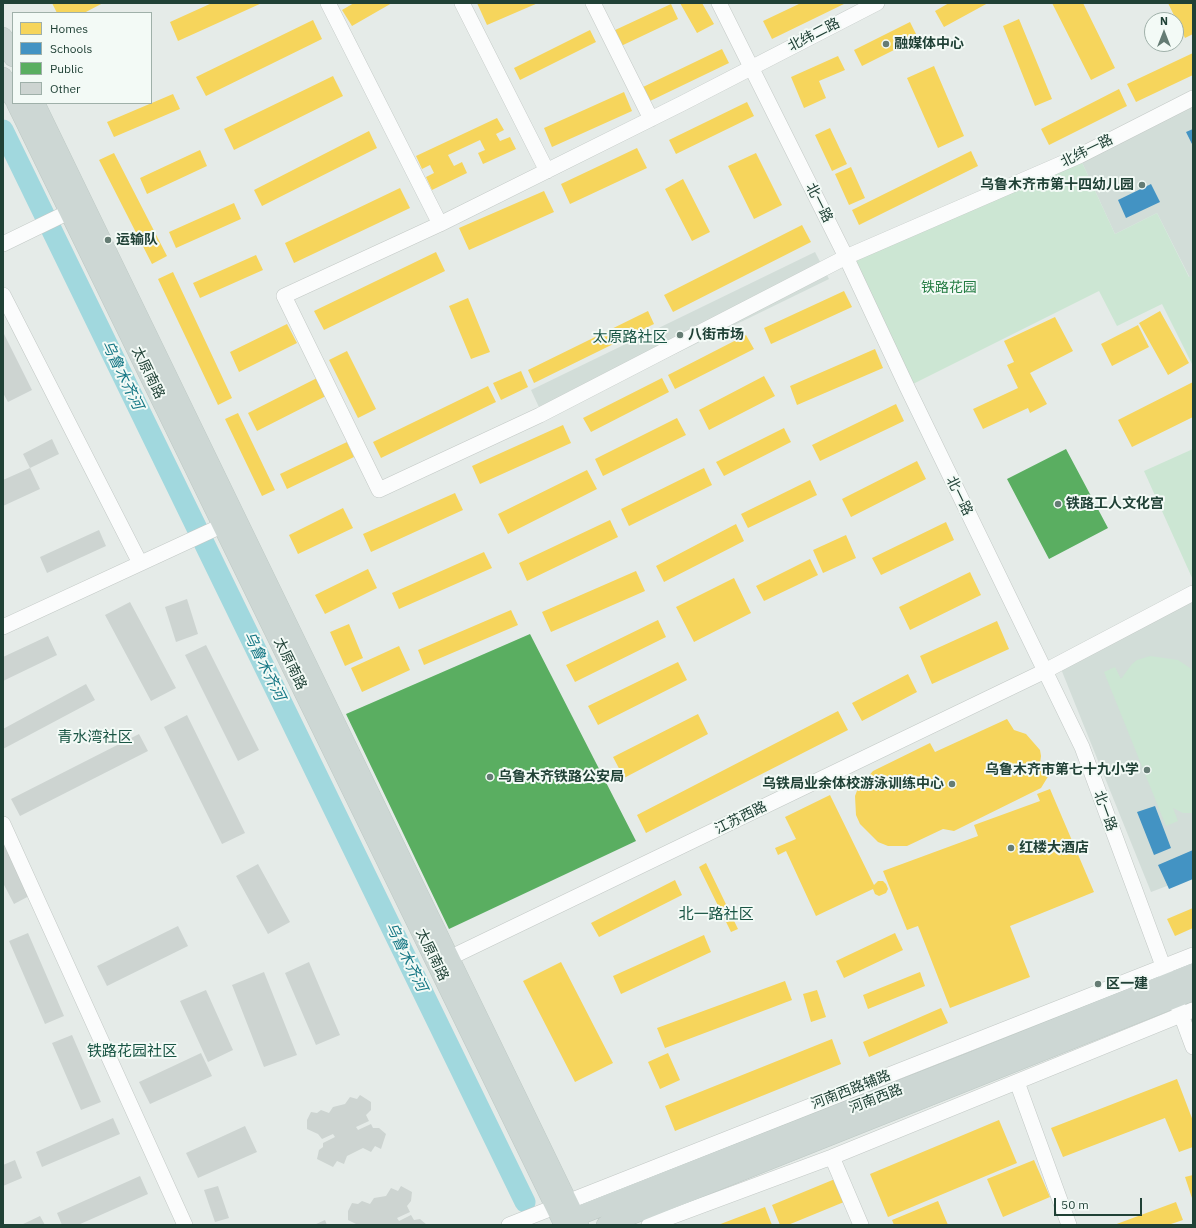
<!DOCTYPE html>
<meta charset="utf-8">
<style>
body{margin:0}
#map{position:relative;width:1196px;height:1228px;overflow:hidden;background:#e5ebe8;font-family:"IBM Plex Sans",sans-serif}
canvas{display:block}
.frame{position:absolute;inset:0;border:4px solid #204136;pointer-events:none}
.legend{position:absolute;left:12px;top:12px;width:140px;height:92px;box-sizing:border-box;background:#f3faf6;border:1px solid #9fb0a9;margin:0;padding:5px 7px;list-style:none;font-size:12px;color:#204136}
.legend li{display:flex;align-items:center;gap:8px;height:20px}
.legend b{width:20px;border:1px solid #9fb0a9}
.north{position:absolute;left:1144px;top:12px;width:40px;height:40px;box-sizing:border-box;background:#f3faf6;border:1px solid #9fb0a9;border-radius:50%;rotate:0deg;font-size:11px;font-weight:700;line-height:16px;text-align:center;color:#204136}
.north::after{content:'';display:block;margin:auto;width:14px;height:18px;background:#657c74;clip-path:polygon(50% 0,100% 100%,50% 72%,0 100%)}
.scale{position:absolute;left:1054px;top:1198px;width:88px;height:18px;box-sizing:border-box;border:2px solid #204136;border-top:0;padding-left:5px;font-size:12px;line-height:14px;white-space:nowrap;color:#204136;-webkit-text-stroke:3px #f3faf6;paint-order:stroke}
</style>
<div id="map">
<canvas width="1196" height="1228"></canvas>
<div class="frame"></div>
<ul class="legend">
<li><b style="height:11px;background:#f6d55c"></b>Homes</li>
<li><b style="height:11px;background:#4393c3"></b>Schools</li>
<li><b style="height:11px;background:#5aae61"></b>Public</li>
<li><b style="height:11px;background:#cdd4d1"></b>Other</li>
</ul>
<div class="north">N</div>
<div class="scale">50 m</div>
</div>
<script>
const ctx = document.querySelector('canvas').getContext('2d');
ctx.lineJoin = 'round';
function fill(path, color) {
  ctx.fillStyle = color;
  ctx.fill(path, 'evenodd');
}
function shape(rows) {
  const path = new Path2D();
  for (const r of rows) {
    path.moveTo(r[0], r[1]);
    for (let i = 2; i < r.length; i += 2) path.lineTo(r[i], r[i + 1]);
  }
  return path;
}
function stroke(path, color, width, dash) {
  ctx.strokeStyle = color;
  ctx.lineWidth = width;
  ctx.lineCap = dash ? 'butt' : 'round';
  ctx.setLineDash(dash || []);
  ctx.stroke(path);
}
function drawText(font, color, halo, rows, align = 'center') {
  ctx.font = font + ' "IBM Plex Sans","Noto Sans SC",sans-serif';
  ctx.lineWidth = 4;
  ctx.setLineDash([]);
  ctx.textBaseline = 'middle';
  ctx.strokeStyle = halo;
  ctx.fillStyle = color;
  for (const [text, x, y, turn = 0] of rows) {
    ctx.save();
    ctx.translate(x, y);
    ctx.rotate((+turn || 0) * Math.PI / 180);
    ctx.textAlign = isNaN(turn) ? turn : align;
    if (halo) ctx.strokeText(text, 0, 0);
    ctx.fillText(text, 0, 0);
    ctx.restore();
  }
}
fill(shape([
 [1193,98,1193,276,1190,278,1157,213,1115,234,1079,156],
 [815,252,829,279,544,418,531,390],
 [1193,593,1193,876,1151,892,1059,664]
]), '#d2ddd8');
fill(shape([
 [1079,156,1115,234,1157,213,1189,277,1193,276,1193,366,1162,304,1117,326,1099,291,907,387,846,257],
 [1193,449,1193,580,1144,471],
 [1150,656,1178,660,1193,670,1193,813,1183,813,1173,808,1178,821,1166,826,1104,672,1115,667,1121,679,1132,664,1137,660]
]), '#cce6d3');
fill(shape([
 [52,3,103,3,84,13,57,13],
 [212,3,262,3,178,41,170,22],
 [354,3,392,3,352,26,342,10],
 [477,3,538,3,487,25],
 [680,3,702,3,714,24,697,33],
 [801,3,846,3,772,39,763,21],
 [949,3,988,3,944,27,935,11],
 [1052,3,1083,3,1115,68,1091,80],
 [1168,3,1193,3,1193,34,1185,38],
 [671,4,678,19,621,46,613,31],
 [1019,19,1052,99,1035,106,1003,26],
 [313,20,322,39,206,96,196,77],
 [910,22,918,38,862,66,854,50],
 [590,30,596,42,520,80,514,68],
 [722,49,729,63,650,101,643,87],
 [1193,53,1193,75,1136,102,1127,84],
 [838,56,845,70,819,81,826,98,804,108,791,77],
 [934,66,964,136,938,148,907,78],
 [333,76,343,96,234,150,224,129],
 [1119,89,1127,106,1049,145,1041,129],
 [624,92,632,111,552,147,544,128],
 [173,94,180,109,114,137,107,122],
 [747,102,754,116,676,154,669,140],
 [497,118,504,130,496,134,500,141,510,137,516,149,483,164,478,153,485,150,480,140,448,155,454,166,462,162,467,173,432,190,426,177,434,173,430,165,422,169,416,156],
 [830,128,847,164,832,171,815,135],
 [369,131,377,148,262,206,254,190],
 [637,148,647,168,570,204,561,184],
 [200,150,207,166,147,194,140,178],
 [971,151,978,166,859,225,852,210],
 [114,153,167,256,152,264,99,160],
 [756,153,782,205,754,219,728,166],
 [851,167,865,198,849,205,835,174],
 [683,179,710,232,692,241,665,189],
 [400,188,410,208,294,263,285,243],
 [544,191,554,212,469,250,459,228],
 [234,203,241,219,176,248,169,232],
 [802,225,811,242,673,312,664,295],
 [436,252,445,271,324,330,314,311],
 [256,255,263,270,200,298,193,283],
 [173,272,232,398,218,405,158,279],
 [844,291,852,307,771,344,764,328],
 [468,298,490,352,471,359,449,306],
 [648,311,654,324,534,383,528,370],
 [1160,311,1189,363,1168,375,1139,323],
 [1055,317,1073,351,1030,373,1047,404,1030,413,1028,408,983,429,973,409,1018,388,1007,365,1014,362,1004,341],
 [287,324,297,343,239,372,230,352],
 [1138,325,1149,347,1112,366,1101,344],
 [746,335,754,349,675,389,668,375],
 [875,349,883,368,797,405,790,386],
 [347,351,376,409,358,418,329,360],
 [521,371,528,387,501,400,493,383],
 [764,376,775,396,709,430,699,410],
 [317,378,326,396,257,431,248,413],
 [662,378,669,392,591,432,583,418],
 [1193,382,1193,417,1132,447,1118,420],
 [488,386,496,402,381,458,373,442],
 [896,404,904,421,820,461,812,445],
 [238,413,275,490,262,496,225,419],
 [677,418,686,435,603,476,595,459],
 [563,425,571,443,480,484,472,466],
 [784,428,791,442,724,476,716,462],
 [347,442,354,457,287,489,280,474],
 [917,461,926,479,851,517,842,499],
 [704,468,712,485,629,526,621,509],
 [587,470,597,489,508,534,498,514],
 [810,480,817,495,748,528,741,514],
 [455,493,463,510,371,552,363,534],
 [343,508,353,528,298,554,289,535],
 [610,520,618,537,527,581,519,563],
 [946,522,954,540,881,575,872,558],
 [736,524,744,541,664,582,656,566],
 [846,535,856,558,823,573,813,550],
 [484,552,492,568,399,609,392,593],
 [810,559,818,575,764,601,756,586],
 [368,569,377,588,325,614,315,595],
 [636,571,645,591,551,632,542,612],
 [970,572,981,595,910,630,899,607],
 [734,578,751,613,694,642,676,607],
 [511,610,518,625,424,665,418,650],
 [658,620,666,637,575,682,566,665],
 [997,621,1009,649,932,684,920,656],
 [349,624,363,658,345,666,330,632],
 [399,646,410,670,362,692,351,668],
 [678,662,687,680,598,725,588,706],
 [476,669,518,758,494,769,452,680],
 [908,674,917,692,862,721,852,703],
 [838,711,848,730,646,833,637,815],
 [437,713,447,734,376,769,365,747],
 [698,714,708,734,624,778,613,757],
 [1007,719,1014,730,1026,734,1040,750,1041,756,1039,771,1048,770,1049,775,1041,788,954,831,943,829,907,846,888,846,878,842,860,824,856,815,855,796,858,788,873,771,930,743,935,752],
 [587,755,599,779,531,814,519,790],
 [1050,789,1094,892,1010,926,1030,977,950,1008,918,926,907,930,883,871,978,836,974,825,1040,801,1037,794],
 [830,795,874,885,878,881,883,881,886,884,888,889,886,893,879,896,875,894,873,889,816,916,786,851,778,855,775,848,796,839,785,817],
 [706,863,738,929,731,932,699,867],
 [675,880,682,895,599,937,591,923],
 [1193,908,1193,928,1175,936,1167,919],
 [895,933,903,950,844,978,836,961],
 [704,935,711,952,621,994,613,976],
 [561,962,613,1063,575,1082,523,981],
 [920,972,925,986,868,1009,863,995],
 [785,981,792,1000,665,1048,657,1028],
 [817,990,826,1017,811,1022,803,994],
 [941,1008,948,1023,869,1057,863,1042],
 [832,1039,841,1064,675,1131,665,1106],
 [668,1053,680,1080,660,1089,648,1062],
 [1177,1079,1193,1121,1193,1147,1179,1152,1165,1118,1063,1157,1051,1128],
 [999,1120,1017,1163,888,1217,870,1174],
 [1034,1160,1050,1197,1003,1217,987,1179],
 [1193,1175,1193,1201,1185,1177],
 [835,1179,844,1202,788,1225,780,1225,772,1205],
 [938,1201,948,1225,894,1225,892,1220],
 [1176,1202,1183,1220,1168,1225,1114,1225],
 [765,1207,772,1225,718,1225]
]), '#f6d55c');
fill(shape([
 [1193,129,1193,146,1186,132],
 [1151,184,1160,202,1126,218,1118,200],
 [1155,806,1171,848,1154,855,1137,812],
 [1193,850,1193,879,1169,889,1158,865]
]), '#4393c3');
fill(shape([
 [1066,449,1108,528,1049,559,1007,479],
 [530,634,636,841,449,929,346,714]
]), '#5aae61');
stroke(shape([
 [3,130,525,1202]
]), '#a1d8de', 21);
fill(shape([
 [3,332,32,390,8,402,3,393],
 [52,439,59,454,30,468,23,454],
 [30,468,40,489,3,506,3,480],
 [99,530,106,546,47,573,40,557],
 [187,599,198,634,176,642,165,607],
 [130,602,176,688,151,701,105,615],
 [48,636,57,655,3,681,3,657],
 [206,645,259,750,238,761,185,655],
 [86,684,95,700,3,749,3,729],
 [187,715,245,833,222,844,164,727],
 [139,734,148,751,20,816,11,799],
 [3,839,31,895,14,904,3,883],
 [258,864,290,922,268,934,236,876],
 [178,926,188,946,107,986,97,966],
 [28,933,64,1016,45,1024,9,941],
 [309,962,340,1035,316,1045,285,973],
 [264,972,297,1055,264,1067,232,985],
 [206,990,233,1050,208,1062,180,1001],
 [72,1035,101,1102,81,1110,52,1043],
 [201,1053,212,1076,150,1104,139,1082],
 [360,1095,371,1102,371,1110,366,1115,369,1121,356,1127,358,1130,371,1124,373,1128,379,1128,386,1134,381,1149,375,1146,371,1152,363,1148,347,1156,344,1164,337,1161,333,1167,317,1159,319,1150,323,1147,323,1143,335,1137,333,1134,322,1139,318,1134,307,1129,307,1120,311,1112,317,1113,321,1110,329,1113,333,1107,345,1104,350,1097,357,1099],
 [113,1118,120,1134,42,1167,36,1152],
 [245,1126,257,1152,198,1178,186,1153],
 [15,1160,22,1178,3,1186,3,1165],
 [140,1176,148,1194,78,1225,62,1225,57,1213],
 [218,1186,229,1218,215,1222,204,1190],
 [401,1186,412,1192,411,1201,407,1206,410,1212,397,1218,399,1221,411,1215,414,1220,420,1219,427,1225,358,1225,348,1220,348,1211,352,1203,358,1204,362,1201,370,1204,374,1198,386,1196,391,1188,398,1191],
 [40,1216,45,1225,21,1225],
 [325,1220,327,1225,314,1225]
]), '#cdd4d1');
const minor = shape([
 [328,3,440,224],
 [462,3,547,171],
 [593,3,651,119],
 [719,3,846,257,907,387,1082,747,1193,1047],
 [877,3,683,103,440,224,284,296,379,490,540,415,846,257,1079,156,1193,98],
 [3,244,79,207],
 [3,295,140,563],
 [3,627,232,521],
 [3,824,185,1225],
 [441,962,1045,671,1193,593],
 [1017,1082,1069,1225],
 [832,1157,861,1225],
 [509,1225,1193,955],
 [649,1225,832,1157,1193,1010]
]);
const major = shape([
 [3,37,13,57],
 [3,77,13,98],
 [16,103,564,1225],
 [35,103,579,1225],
 [564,1223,575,1217,968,1063,1193,973],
 [606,1225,1193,991]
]);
stroke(minor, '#c2c8c5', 16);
stroke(major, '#bcc7c3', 20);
stroke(minor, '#fbfcfc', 15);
stroke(major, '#cdd7d4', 19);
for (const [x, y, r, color] of [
 [886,44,4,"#657c74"],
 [1142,185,4,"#657c74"],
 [108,240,4,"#657c74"],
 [680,335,4,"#657c74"],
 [1058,504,4,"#657c74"],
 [1147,770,4,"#657c74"],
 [490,777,4,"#657c74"],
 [952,784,4,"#657c74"],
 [1011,848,4,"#657c74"],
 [1098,984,4,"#657c74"]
]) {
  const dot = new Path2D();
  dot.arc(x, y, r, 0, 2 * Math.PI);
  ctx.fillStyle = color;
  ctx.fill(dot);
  stroke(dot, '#f3faf6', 1.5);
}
drawText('14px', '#204136', '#f3faf6', [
 ["北纬二路",814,35,-27],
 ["北纬一路",1087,151,-26],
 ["北一路",819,203,63],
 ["太原南路",148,373,64],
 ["北一路",959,496,64],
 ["太原南路",290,664,64],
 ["北一路",1105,811,70],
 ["江苏西路",741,818,-26],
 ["太原南路",432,955,64],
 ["河南西路辅路",851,1090,-21],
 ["河南西路",876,1099,-21]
]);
drawText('bold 14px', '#204136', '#f3faf6', [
 ["融媒体中心",894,44],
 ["乌鲁木齐市第十四幼儿园",1134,185,"right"],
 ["运输队",116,240],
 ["八街市场",688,335],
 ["铁路工人文化宫",1066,504],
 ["乌鲁木齐市第七十九小学",1139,770,"right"],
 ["乌鲁木齐铁路公安局",498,777],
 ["乌铁局业余体校游泳训练中心",944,784,"right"],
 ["红楼大酒店",1019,848],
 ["区一建",1106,984]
], 'left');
drawText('14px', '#257c43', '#f3faf6', [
 ["铁路花园",949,288]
]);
drawText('15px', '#195544', '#f3faf6', [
 ["太原路社区",630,338],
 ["青水湾社区",95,738],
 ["北一路社区",716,915],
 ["铁路花园社区",132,1052]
]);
drawText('italic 15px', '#137684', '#f3faf6', [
 ["乌鲁木齐河",122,375,64],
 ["乌鲁木齐河",264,666,64],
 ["乌鲁木齐河",406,957,64]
]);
</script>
